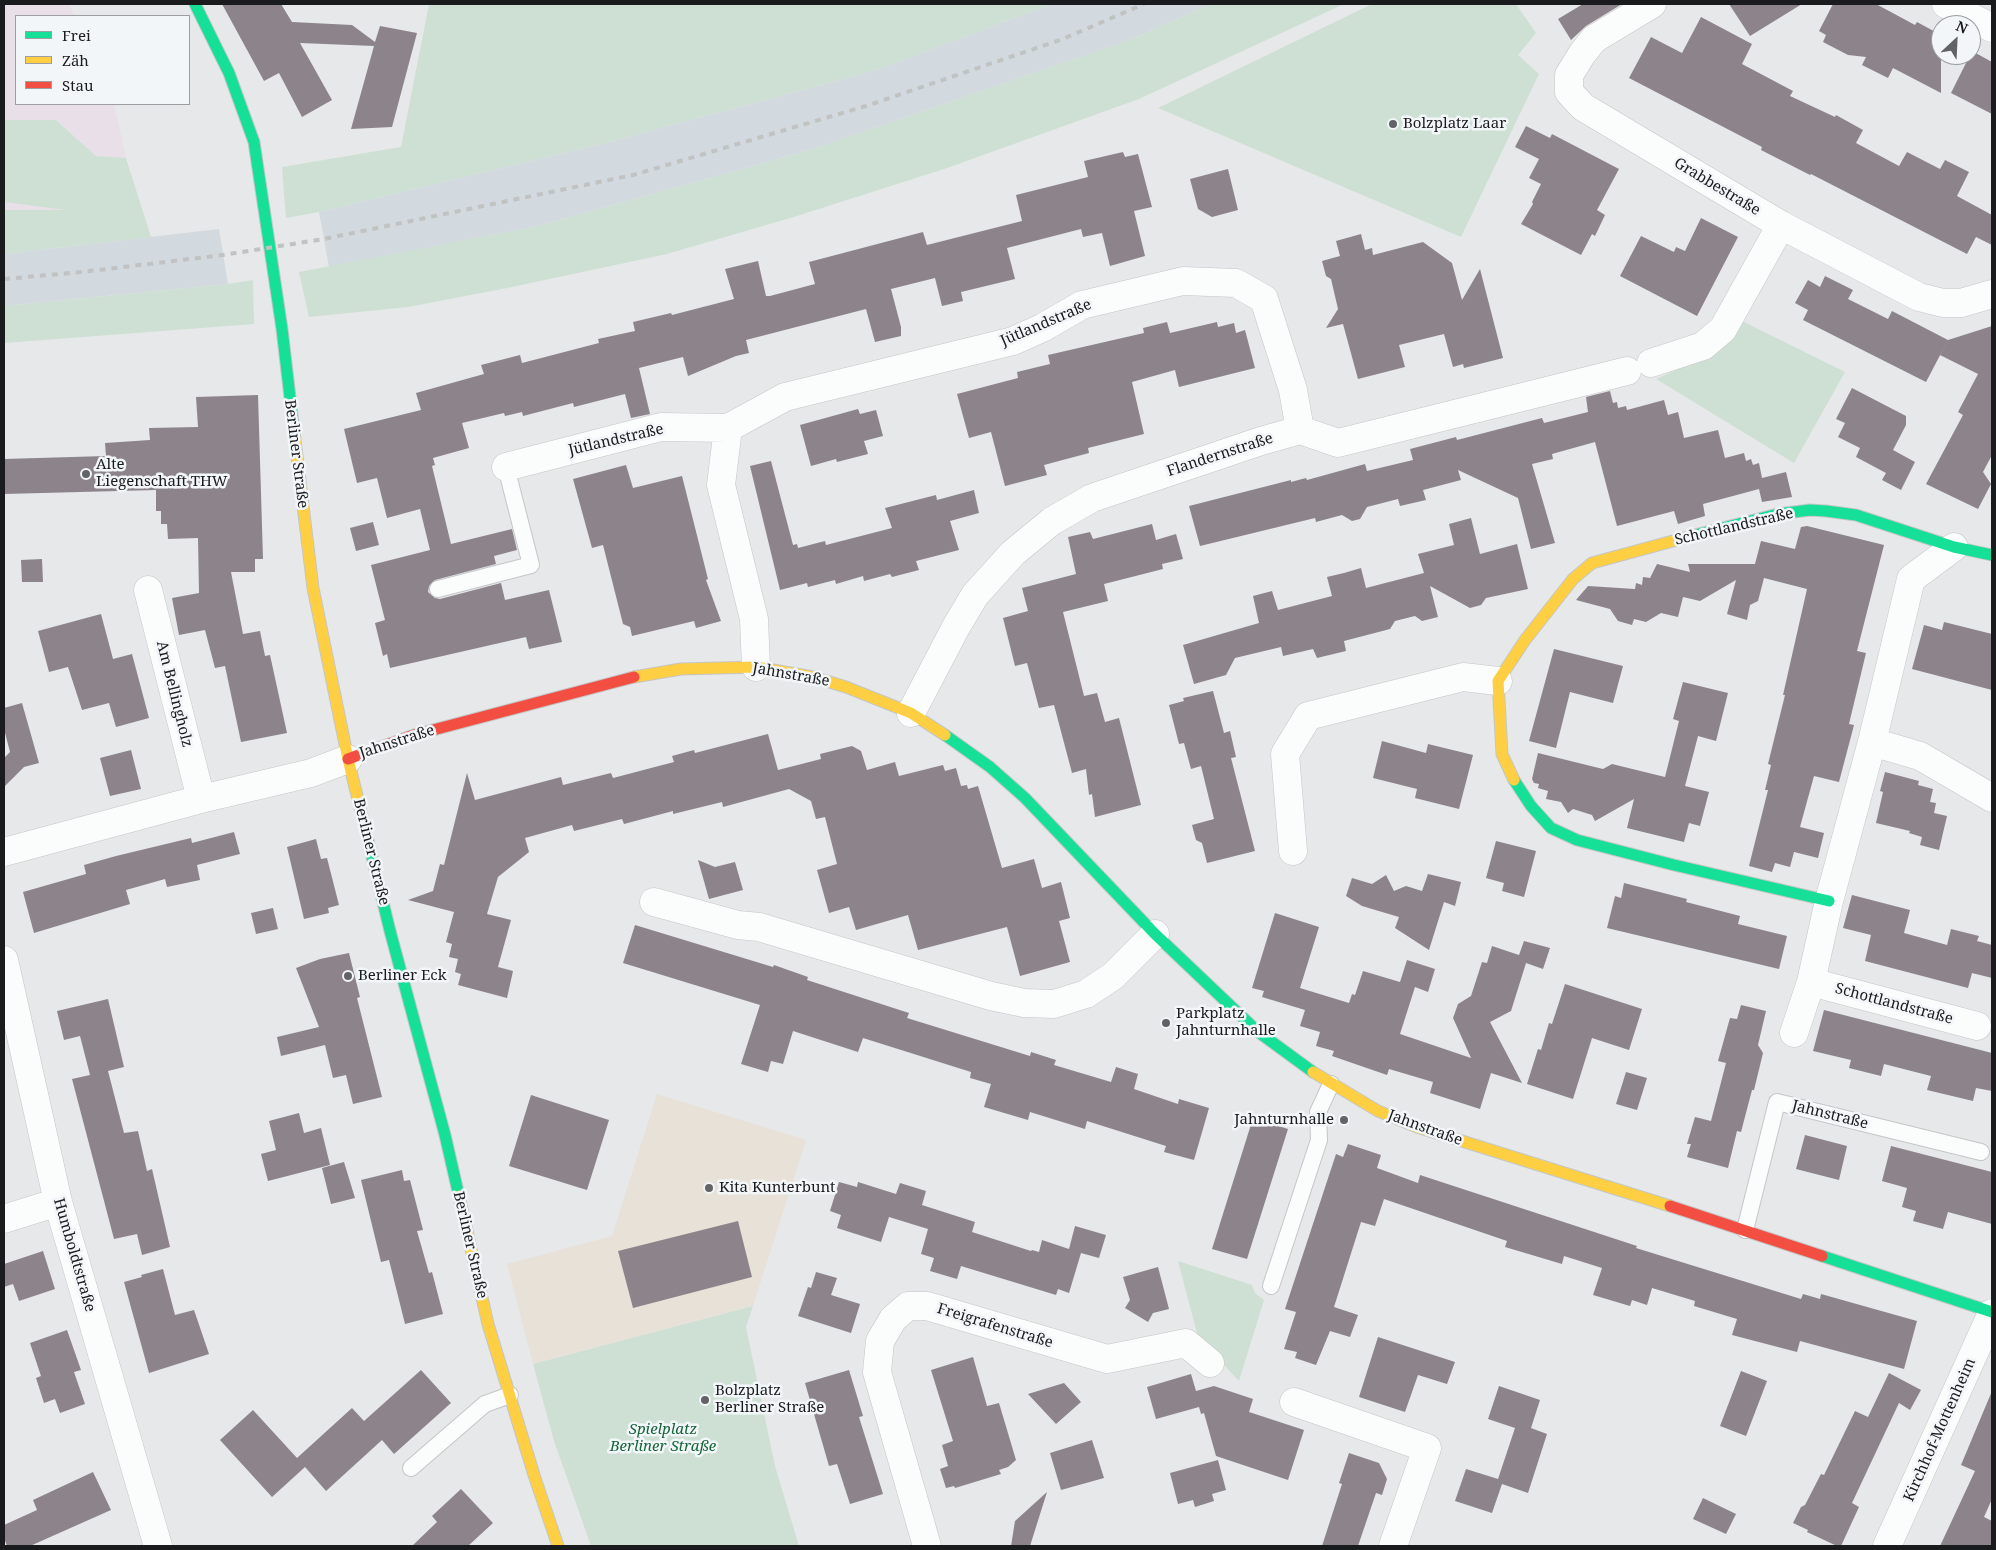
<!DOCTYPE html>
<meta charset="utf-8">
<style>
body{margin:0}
#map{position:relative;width:1996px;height:1550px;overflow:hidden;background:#e6e8ea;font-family:"Noto Serif",serif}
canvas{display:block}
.frame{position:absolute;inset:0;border:5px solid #1a1b1c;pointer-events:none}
.legend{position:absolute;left:15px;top:15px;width:175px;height:90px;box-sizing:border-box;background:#f2f6f9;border:1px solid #9c9ea1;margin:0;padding:6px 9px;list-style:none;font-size:15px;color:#1a1b1c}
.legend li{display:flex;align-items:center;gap:10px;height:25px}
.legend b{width:25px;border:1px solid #9c9ea1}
.north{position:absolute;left:1931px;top:15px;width:50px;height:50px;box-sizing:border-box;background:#f2f6f9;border:1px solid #9c9ea1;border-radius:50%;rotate:25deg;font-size:14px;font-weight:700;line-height:20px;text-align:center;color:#1a1b1c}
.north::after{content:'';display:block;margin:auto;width:18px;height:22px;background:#616364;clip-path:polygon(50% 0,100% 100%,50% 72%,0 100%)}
</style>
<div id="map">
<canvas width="1996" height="1550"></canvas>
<div class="frame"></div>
<ul class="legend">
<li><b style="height:6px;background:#16e098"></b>Frei</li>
<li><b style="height:6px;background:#ffcf43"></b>Zäh</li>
<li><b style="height:6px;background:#f24e42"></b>Stau</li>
</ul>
<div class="north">N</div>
</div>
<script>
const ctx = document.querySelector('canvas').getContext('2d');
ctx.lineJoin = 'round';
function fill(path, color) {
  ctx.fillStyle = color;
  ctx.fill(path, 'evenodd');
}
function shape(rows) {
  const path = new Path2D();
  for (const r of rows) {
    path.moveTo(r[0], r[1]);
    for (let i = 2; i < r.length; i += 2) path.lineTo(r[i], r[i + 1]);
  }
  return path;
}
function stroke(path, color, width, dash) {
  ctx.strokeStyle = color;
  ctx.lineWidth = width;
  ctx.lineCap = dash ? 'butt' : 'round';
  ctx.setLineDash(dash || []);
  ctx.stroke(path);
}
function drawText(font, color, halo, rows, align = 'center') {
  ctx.font = font + ' "Noto Serif",serif';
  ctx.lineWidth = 5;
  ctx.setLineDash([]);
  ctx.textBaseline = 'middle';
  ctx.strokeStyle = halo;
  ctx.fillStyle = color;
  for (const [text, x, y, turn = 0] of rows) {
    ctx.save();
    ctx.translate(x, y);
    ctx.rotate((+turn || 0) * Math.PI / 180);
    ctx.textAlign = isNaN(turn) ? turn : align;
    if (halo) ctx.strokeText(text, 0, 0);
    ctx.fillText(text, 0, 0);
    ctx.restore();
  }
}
fill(shape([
 [1051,4,1211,4,1130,40,810,150,538,226,329,267,319,212,609,142,876,70],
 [219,229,228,284,4,306,4,254]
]), '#d2d9df');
fill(shape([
 [4,4,68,4,75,16,16,16,16,104,114,104,126,158,96,156,56,120,4,120],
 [4,202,72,210,4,210]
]), '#e9dfe8');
fill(shape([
 [657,1094,806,1140,753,1306,533,1364,507,1264,612,1236]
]), '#e8e1d8');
fill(shape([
 [429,4,1051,4,876,70,609,142,319,212,286,218,282,167,401,147],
 [1211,4,1344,4,1139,99,947,168,797,216,667,254,507,288,408,307,309,317,299,272,538,226,810,150,1130,40],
 [1372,4,1516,4,1536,33,1518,55,1539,74,1461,237,1158,108],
 [4,120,56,120,96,156,126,158,151,237,4,254,4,210,66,210,4,202],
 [253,280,254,324,4,343,4,306,228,284],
 [1740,320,1845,372,1794,463,1656,379,1705,357],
 [1178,1261,1252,1285,1255,1293,1264,1300,1239,1381,1198,1337],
 [753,1306,746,1327,775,1466,799,1546,591,1546,554,1441,533,1364]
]), '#cee0d4');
fill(shape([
 [222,4,281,4,292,22,352,25,375,42,380,26,417,33,392,127,351,129,374,46,300,43,332,100,302,117,279,73,264,81],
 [1583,4,1622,4,1586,26,1571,40,1558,19],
 [1729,4,1802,4,1750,36],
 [1833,4,1876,4,1915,25,1917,22,1941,35,1941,93,1893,68,1888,78,1862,65,1866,57,1848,55,1823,42,1826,35,1819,31],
 [1701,17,1752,44,1742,64,1793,91,1790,96,1835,117,1836,115,1863,130,1856,143,1899,166,1907,152,1940,169,1945,160,1969,172,1957,196,1992,215,1992,245,1976,237,1967,254,1811,174,1810,175,1761,150,1762,147,1629,78,1651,37,1682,53],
 [1972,51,1992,62,1992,114,1951,93],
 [1526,126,1550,138,1552,134,1619,169,1597,210,1605,215,1595,236,1592,234,1581,255,1521,224,1533,204,1532,202,1541,184,1529,178,1539,159,1515,147],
 [1123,152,1125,157,1138,154,1152,207,1134,211,1145,256,1110,266,1102,233,1083,237,1081,229,1007,248,1015,279,961,292,963,301,942,306,935,278,891,289,901,327,901,336,875,342,866,309,746,340,749,353,736,356,688,376,683,357,639,368,650,414,631,418,625,394,574,407,573,403,523,416,522,412,505,416,504,413,462,423,469,448,433,458,435,465,432,466,451,544,512,529,517,550,494,556,496,564,435,580,429,586,428,592,435,598,440,599,501,583,505,600,549,590,562,642,529,649,526,637,390,668,387,654,383,656,375,623,385,620,371,565,430,550,420,509,387,518,377,478,357,483,344,429,421,410,416,393,484,374,481,365,520,355,522,363,599,343,598,339,635,331,633,322,671,313,672,315,734,299,725,269,758,261,766,296,770,296,815,284,809,262,923,232,927,245,1022,221,1016,195,1088,177,1084,161],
 [1228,169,1238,210,1212,217,1198,209,1190,179],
 [1701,218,1738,237,1697,316,1620,276,1641,236,1674,252,1676,247,1685,251],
 [1361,234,1365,250,1372,248,1373,255,1423,242,1452,263,1462,300,1480,269,1503,358,1464,368,1463,364,1453,367,1444,334,1399,345,1405,367,1358,379,1343,324,1326,328,1338,309,1331,279,1326,276,1322,261,1340,256,1336,241],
 [1825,276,1853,290,1848,299,1888,319,1892,311,1948,340,1926,382,1803,320,1808,310,1795,303,1808,280,1820,287],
 [1167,322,1170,333,1217,322,1218,327,1234,323,1236,333,1245,330,1255,368,1179,387,1175,370,1132,382,1144,434,1088,448,1089,453,1044,465,1047,475,1005,486,991,432,969,438,957,394,1018,378,1017,372,1050,364,1048,355,1144,333,1143,328],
 [1992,326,1992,455,1983,472,1991,484,1978,509,1926,484,1963,415,1958,412,1978,374,1940,355,1948,340],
 [1852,388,1906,416,1906,425,1893,450,1915,462,1901,490,1882,480,1886,473,1856,457,1860,448,1838,437,1845,423,1836,419],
 [1610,391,1613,403,1617,402,1618,408,1626,406,1627,410,1664,400,1668,415,1678,412,1684,438,1718,430,1725,458,1744,453,1746,461,1751,459,1753,465,1759,463,1762,478,1786,472,1792,497,1762,502,1759,489,1703,504,1705,516,1678,524,1674,511,1617,526,1595,442,1552,454,1553,459,1532,464,1555,543,1531,549,1518,498,1458,470,1461,480,1423,490,1426,500,1400,506,1398,499,1367,507,1360,519,1352,521,1342,515,1316,522,1315,518,1200,546,1189,506,1291,480,1291,482,1306,478,1307,480,1365,464,1367,471,1413,460,1410,449,1456,437,1457,440,1542,418,1544,423,1588,412,1586,397],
 [258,395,263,559,255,559,255,572,231,572,243,634,260,631,265,656,270,655,287,733,241,742,225,666,215,668,205,630,179,635,172,598,199,593,198,538,168,539,167,524,161,524,161,511,156,511,156,490,4,494,4,459,106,456,105,443,150,440,149,428,198,427,196,397],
 [858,409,860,414,876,410,883,436,864,441,868,454,837,462,836,459,811,466,800,425],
 [771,461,793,545,797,544,798,548,825,541,826,545,892,528,885,508,936,495,937,500,974,490,979,513,950,521,959,550,916,561,919,570,892,577,890,574,864,581,863,576,836,584,835,580,808,587,807,583,780,590,750,466],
 [626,465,633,488,682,476,708,579,706,580,721,621,696,628,694,621,632,636,630,627,623,624,603,545,592,548,573,479],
 [1471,518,1480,554,1517,544,1528,589,1486,598,1481,605,1470,608,1430,586,1438,617,1422,621,1415,616,1395,621,1390,629,1344,641,1346,651,1317,658,1313,649,1283,656,1281,647,1235,658,1226,675,1194,684,1183,645,1259,623,1253,596,1272,591,1278,610,1332,596,1327,577,1344,573,1361,568,1366,588,1424,573,1418,554,1454,545,1449,524],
 [373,522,379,545,356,551,350,528],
 [1152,524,1156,540,1176,534,1183,559,1162,564,1163,569,1104,584,1108,601,1063,612,1084,696,1097,693,1105,722,1119,718,1141,805,1095,817,1092,794,1089,795,1086,769,1072,773,1054,705,1039,708,1027,663,1015,666,1003,618,1028,611,1022,588,1076,574,1068,537,1090,532,1093,539],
 [1807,526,1884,545,1857,651,1866,653,1849,724,1854,725,1839,782,1814,776,1800,827,1824,833,1818,858,1794,852,1790,867,1775,863,1772,872,1749,866,1768,790,1765,790,1771,765,1768,764,1785,695,1783,695,1807,589,1764,578,1758,601,1750,605,1747,620,1727,614,1736,580,1700,601,1683,597,1678,617,1661,613,1646,622,1634,619,1632,625,1618,621,1610,609,1576,600,1588,586,1635,589,1636,583,1642,585,1643,577,1650,578,1657,564,1690,572,1688,564,1755,564,1761,541,1795,549,1801,527],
 [42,559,43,582,22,582,21,560],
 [101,614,113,659,132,654,149,718,116,727,109,703,82,710,68,667,49,672,38,631],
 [1944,622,1992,634,1992,690,1912,669,1924,625,1942,630],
 [1554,649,1623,666,1613,703,1570,692,1556,748,1529,741],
 [1683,682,1728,693,1716,741,1698,736,1685,786,1709,792,1700,826,1689,823,1684,842,1627,828,1634,799,1595,821,1592,815,1573,809,1568,813,1561,802,1546,799,1548,791,1538,788,1539,784,1534,783,1532,779,1538,753,1603,769,1612,764,1665,777,1679,721,1673,719],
 [1213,691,1224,733,1230,731,1236,757,1231,758,1255,851,1207,863,1202,843,1196,840,1192,825,1214,819,1201,766,1191,769,1184,743,1179,744,1169,705,1184,701,1183,698],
 [22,703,39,763,24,767,4,787,4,758,10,752,4,729,4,708],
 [768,734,778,770,821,759,820,754,852,746,861,751,867,770,895,762,899,776,943,765,945,771,956,768,961,786,967,785,968,789,978,786,1002,868,1034,859,1042,888,1061,882,1070,918,1059,921,1070,962,1020,976,1007,927,918,950,908,915,856,930,849,907,829,913,817,870,837,864,825,817,816,819,811,801,789,789,723,807,722,802,673,814,673,811,624,824,622,819,574,831,572,825,525,838,529,852,498,877,487,914,511,920,498,967,513,971,507,998,458,985,461,974,455,972,458,959,449,957,452,944,446,942,454,912,408,900,433,891,440,864,444,865,467,773,475,800,561,777,563,785,611,773,613,778,674,762,672,756,694,750,695,753],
 [1382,741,1426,753,1428,744,1473,755,1459,809,1415,798,1417,789,1373,778],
 [131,750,141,789,110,796,100,758],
 [1885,772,1919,781,1918,785,1933,789,1930,802,1936,803,1934,813,1947,816,1939,850,1920,845,1922,837,1909,833,1910,831,1876,823,1883,792,1880,791],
 [234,832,240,854,197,865,200,880,167,887,165,879,126,890,130,904,34,933,23,892,86,874,84,865,116,856,191,838,192,843],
 [316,839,321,859,327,858,339,905,328,908,329,913,304,919,287,847],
 [1496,841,1536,851,1524,897,1502,891,1504,883,1486,878],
 [698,860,715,867,735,862,743,890,709,899],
 [1428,874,1461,882,1455,906,1444,902,1429,950,1395,928,1399,917,1362,906,1346,896,1352,878,1372,884,1386,875,1394,891,1406,886,1422,891],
 [1624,883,1687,899,1686,902,1740,916,1738,924,1787,936,1779,969,1607,928,1615,896,1621,898],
 [1852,895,1910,910,1904,933,1947,945,1951,929,1979,936,1977,941,1992,945,1992,978,1972,973,1968,988,1865,961,1871,935,1843,928],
 [273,908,278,929,256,934,251,913],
 [1275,913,1319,927,1300,988,1349,1003,1352,994,1355,995,1363,971,1410,985,1400,982,1407,960,1435,969,1428,992,1415,987,1400,1034,1471,1058,1453,1018,1458,1004,1471,996,1482,962,1487,963,1492,946,1519,955,1524,941,1550,948,1543,969,1526,963,1511,1011,1490,1022,1522,1083,1491,1073,1480,1109,1430,1093,1433,1082,1389,1069,1387,1075,1332,1056,1334,1051,1316,1046,1320,1032,1300,1026,1305,1010,1262,997,1264,991,1252,988],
 [635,925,773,967,774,965,808,977,807,980,909,1013,907,1018,1030,1056,1031,1052,1056,1060,1054,1065,1111,1082,1116,1067,1138,1074,1134,1089,1178,1104,1179,1099,1209,1108,1194,1160,1164,1152,1166,1146,1087,1121,1085,1129,1030,1112,1028,1120,984,1107,991,1084,970,1078,971,1072,863,1038,858,1052,793,1031,783,1064,771,1061,768,1072,741,1064,760,1005,623,963],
 [349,953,360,997,357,998,382,1097,353,1104,346,1075,333,1078,325,1045,281,1056,277,1037,319,1027,296,968,320,959],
 [1565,984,1642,1009,1629,1050,1592,1038,1573,1099,1527,1084,1538,1049,1541,1050,1549,1023,1552,1024],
 [108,999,124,1067,108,1071,124,1133,138,1131,147,1171,152,1169,170,1247,142,1255,137,1234,114,1239,72,1079,90,1075,80,1036,64,1040,57,1011],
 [1741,1005,1766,1011,1758,1045,1763,1053,1754,1090,1752,1090,1741,1132,1737,1131,1728,1168,1687,1157,1691,1144,1687,1144,1695,1117,1711,1121,1726,1063,1718,1061,1730,1018,1737,1019],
 [1824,1010,1992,1053,1992,1091,1976,1088,1973,1101,1927,1090,1931,1076,1884,1064,1881,1076,1849,1068,1851,1060,1813,1051],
 [1626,1072,1647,1078,1637,1110,1616,1104],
 [531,1095,609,1120,587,1190,509,1166],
 [299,1113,304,1133,321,1128,330,1165,268,1181,261,1154,276,1150,269,1121],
 [1253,1118,1288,1129,1247,1259,1212,1249],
 [1805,1135,1847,1146,1839,1180,1796,1169],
 [1348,1144,1381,1155,1377,1168,1418,1183,1420,1175,1637,1246,1636,1248,1801,1299,1803,1294,1820,1299,1821,1294,1917,1321,1904,1369,1800,1341,1797,1352,1732,1335,1737,1319,1694,1306,1695,1301,1652,1288,1647,1305,1632,1300,1630,1306,1593,1295,1602,1268,1564,1256,1562,1264,1505,1247,1507,1241,1384,1199,1375,1226,1361,1222,1334,1307,1358,1315,1350,1337,1330,1331,1316,1365,1295,1358,1297,1352,1284,1349,1296,1312,1285,1309,1336,1154,1343,1157],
 [1891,1146,1992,1172,1992,1224,1948,1212,1943,1229,1913,1221,1916,1211,1902,1207,1907,1188,1882,1181],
 [344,1162,355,1198,331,1204,322,1168],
 [402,1170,404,1181,410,1180,423,1230,417,1231,429,1273,432,1272,443,1314,405,1324,389,1260,381,1262,361,1180],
 [839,1182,857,1187,858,1182,896,1194,900,1183,926,1191,922,1205,975,1222,972,1232,1031,1251,1032,1250,1039,1252,1042,1240,1069,1249,1075,1226,1106,1235,1099,1258,1081,1253,1069,1293,1058,1289,1056,1295,961,1266,957,1279,930,1271,934,1258,921,1254,928,1229,889,1217,881,1242,837,1228,841,1215,830,1211],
 [738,1221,752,1277,633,1308,618,1251],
 [43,1251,55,1289,19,1301,13,1284,4,1287,4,1264],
 [1158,1267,1169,1309,1153,1313,1148,1322,1125,1308,1130,1300,1123,1277],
 [163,1269,175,1315,194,1310,209,1354,149,1373,124,1282,142,1277,141,1275],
 [816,1272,837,1278,831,1295,860,1304,851,1333,798,1316,808,1287,811,1288],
 [67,1330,81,1370,74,1372,85,1404,60,1413,55,1399,44,1403,36,1378,41,1376,30,1343],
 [1378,1337,1455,1362,1447,1384,1418,1375,1405,1412,1359,1397],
 [973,1357,987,1406,999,1403,1016,1460,1008,1467,999,1470,1001,1474,955,1488,954,1486,946,1488,940,1469,948,1466,942,1445,953,1441,931,1370],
 [421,1370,451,1403,394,1454,382,1440,326,1491,305,1467,272,1497,220,1440,253,1410,297,1458,352,1408,364,1421],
 [849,1370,863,1416,859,1417,883,1494,850,1504,837,1464,829,1466,805,1383],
 [1741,1371,1767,1381,1746,1436,1720,1426],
 [1889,1373,1921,1390,1910,1410,1899,1403,1852,1503,1859,1507,1841,1546,1837,1546,1807,1532,1808,1530,1793,1523,1801,1507,1805,1505,1821,1474,1824,1475,1855,1411,1868,1417],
 [1191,1374,1196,1391,1214,1386,1253,1399,1249,1412,1304,1430,1288,1480,1216,1456,1204,1413,1201,1414,1199,1407,1156,1419,1147,1387],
 [1064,1383,1081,1402,1056,1424,1028,1394],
 [1499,1386,1540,1400,1531,1428,1547,1434,1528,1493,1502,1484,1492,1513,1455,1501,1466,1469,1498,1479,1515,1428,1488,1419],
 [1992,1391,1992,1499,1984,1517,1992,1521,1992,1546,1940,1546,1975,1471,1961,1465],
 [1092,1440,1104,1478,1061,1490,1050,1453],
 [1349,1453,1379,1463,1387,1479,1382,1495,1376,1493,1358,1546,1322,1546,1342,1484,1339,1483],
 [1218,1460,1226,1490,1212,1494,1214,1501,1195,1507,1193,1500,1178,1504,1170,1473],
 [93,1472,111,1510,30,1546,7,1546,4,1538,4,1525,37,1510,33,1500],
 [461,1489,493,1523,468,1546,412,1546,437,1522,432,1516],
 [1047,1492,1030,1546,1011,1546,1015,1521],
 [1703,1498,1736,1514,1726,1534,1693,1519]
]), '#8c848a');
const lane = shape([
 [438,589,531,565,506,467],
 [1745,1230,1777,1102,1981,1152],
 [1271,1286,1319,1140,1318,1112,1331,1084],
 [411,1468,485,1404,510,1395]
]);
const street = shape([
 [1652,4,1594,39,1582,54,1569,75,1569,92,1583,107,1781,225,1919,297,1943,303,1961,303,1992,294],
 [1946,4,1992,28],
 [1651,363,1703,346,1723,329,1781,225],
 [728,428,721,485,754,619,756,667],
 [506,467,661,427,728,428,785,397,1013,341,1042,328,1082,305,1183,281,1236,283,1264,299,1293,390,1300,430],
 [148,590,201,799],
 [911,713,956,627,975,595,1013,553,1052,521,1092,498,1261,441,1300,430,1338,443,1627,371],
 [1872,742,1920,756,1992,798],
 [1293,851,1285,754,1308,716,1463,677,1498,681],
 [4,852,201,799,311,773,348,759],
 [654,902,738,925,759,927,991,996,1024,1003,1054,1004,1086,994,1113,976,1155,934],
 [4,960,58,1202,158,1546],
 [1811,982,1977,1026],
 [1794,1033,1811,982,1829,901,1872,742,1911,579,1954,547],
 [4,1219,58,1202],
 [1294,1402,1427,1448,1393,1546],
 [927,1546,877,1372,880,1341,893,1319,908,1306,927,1306,1107,1359,1186,1343,1210,1363],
 [1887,1546,1992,1313]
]);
const fast = shape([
 [195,4,229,73,254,142,282,329,293,423],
 [1695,535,1778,514,1810,510,1826,511,1856,515,1954,547,1992,555],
 [945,735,990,767,1025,798,1155,934,1257,1031,1313,1072],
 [1514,780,1531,806,1551,828,1577,840,1674,865,1829,901],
 [365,828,390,931,445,1135,459,1196],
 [1822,1256,1992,1312]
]);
const slow = shape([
 [293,423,313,588,348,759,365,828],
 [634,677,681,669,756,667,813,677,846,687,911,713,945,735],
 [1514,780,1502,754,1498,681,1525,640,1573,579,1592,563,1695,535],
 [1313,1072,1378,1111,1417,1127,1670,1206],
 [459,1196,488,1324,534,1475,558,1546]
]);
const jam = shape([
 [348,759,414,735,634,677],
 [1670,1206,1822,1256]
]);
stroke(lane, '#c4c6c7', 18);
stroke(street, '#c4c6c7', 29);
stroke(fast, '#c4c6c7', 13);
stroke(slow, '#c4c6c7', 13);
stroke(jam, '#c4c6c7', 13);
stroke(lane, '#fbfcfc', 16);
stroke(street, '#fbfcfc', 28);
stroke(fast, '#16e098', 11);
stroke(slow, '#ffcf43', 11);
stroke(jam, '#f24e42', 11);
stroke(shape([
 [4,279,82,272,223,255,324,239,633,175,866,106,1063,39,1144,4]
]), '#c1c2c2', 4, [6, 6]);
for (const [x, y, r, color] of [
 [1393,124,5,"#616364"],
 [86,474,5,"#616364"],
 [348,976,5,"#616364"],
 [1166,1023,5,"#616364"],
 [1344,1120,5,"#616364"],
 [709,1188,5,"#616364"],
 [705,1400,5,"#616364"]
]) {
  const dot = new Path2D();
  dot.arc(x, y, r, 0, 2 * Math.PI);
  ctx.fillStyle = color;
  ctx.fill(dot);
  stroke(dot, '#f2f6f9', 2);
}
drawText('15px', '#1a1b1c', '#f2f6f9', [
 ["Bolzplatz Laar",1403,124],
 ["Alte",96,465],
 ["Liegenschaft THW",96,482],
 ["Berliner Eck",358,976],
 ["Parkplatz",1176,1014],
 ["Jahnturnhalle",1176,1031],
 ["Jahnturnhalle",1334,1120,"right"],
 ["Kita Kunterbunt",719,1188],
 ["Bolzplatz",715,1391],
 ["Berliner Straße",715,1408]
], 'left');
drawText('15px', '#1a1b1c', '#f2f6f9', [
 ["Grabbestraße",1717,187,31],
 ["Jütlandstraße",1046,323,-23],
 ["Jütlandstraße",616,440,-13],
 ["Berliner Straße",296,454,83],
 ["Flandernstraße",1220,455,-18],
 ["Schottlandstraße",1734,527,-13],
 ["Jahnstraße",791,675,10],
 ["Am Bellingholz",174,694,76],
 ["Jahnstraße",397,742,-18],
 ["Berliner Straße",371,852,76],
 ["Schottlandstraße",1894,1004,15],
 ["Jahnstraße",1830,1115,14],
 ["Jahnstraße",1425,1128,20],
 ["Berliner Straße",470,1245,77],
 ["Humboldtstraße",74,1255,74],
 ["Freigrafenstraße",995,1326,17],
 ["Kirchhof-Mottenheim",1940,1430,-66]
]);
drawText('italic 15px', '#156538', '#f2f6f9', [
 ["Spielplatz",663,1430],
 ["Berliner Straße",663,1447]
]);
</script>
